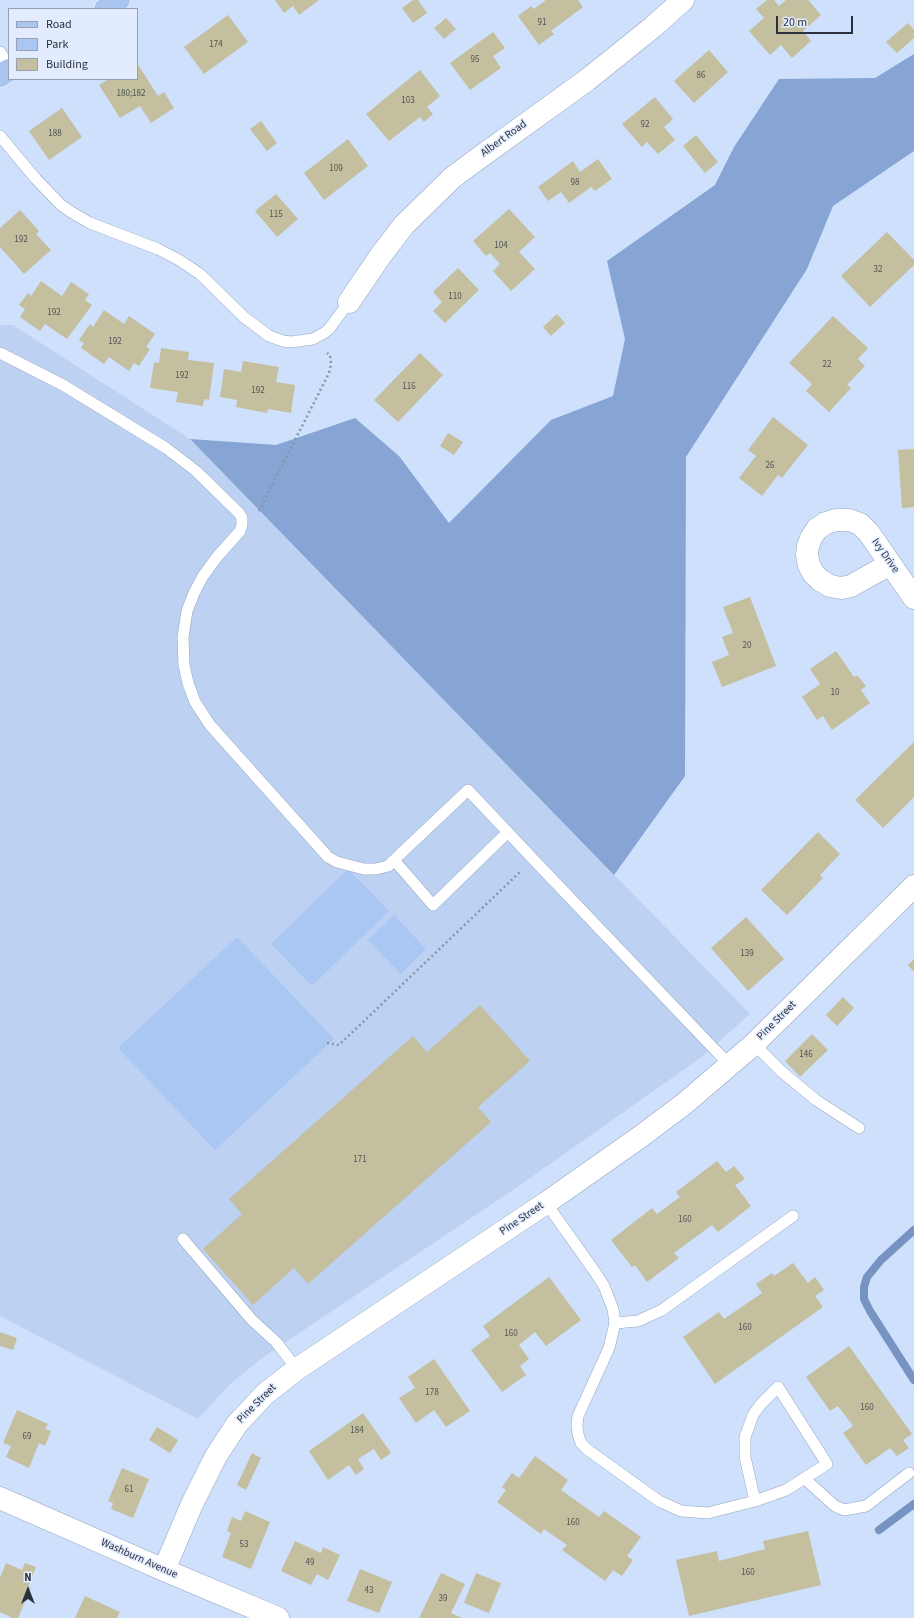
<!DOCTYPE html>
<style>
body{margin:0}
#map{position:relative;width:914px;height:1618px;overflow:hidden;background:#cee0fc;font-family:"Source Sans 3",sans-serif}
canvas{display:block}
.legend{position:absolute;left:8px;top:8px;width:130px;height:72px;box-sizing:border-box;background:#e2ecfe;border:1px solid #99a1b0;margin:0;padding:5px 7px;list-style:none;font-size:12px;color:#2b313c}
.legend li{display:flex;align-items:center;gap:8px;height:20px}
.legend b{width:20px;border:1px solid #99a1b0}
.north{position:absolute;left:8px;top:1570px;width:40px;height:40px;-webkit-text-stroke:3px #e2ecfe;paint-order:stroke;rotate:0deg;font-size:11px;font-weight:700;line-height:16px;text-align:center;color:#2b313c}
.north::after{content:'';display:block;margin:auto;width:14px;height:18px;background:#2b313c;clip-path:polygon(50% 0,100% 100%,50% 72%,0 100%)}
.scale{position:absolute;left:776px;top:16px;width:77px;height:18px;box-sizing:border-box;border:2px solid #2b313c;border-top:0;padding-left:5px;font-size:12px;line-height:14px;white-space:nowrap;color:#2b313c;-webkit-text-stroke:3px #e2ecfe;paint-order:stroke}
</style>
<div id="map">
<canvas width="914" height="1618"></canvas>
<ul class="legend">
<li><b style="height:5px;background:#aac4f0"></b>Road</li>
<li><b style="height:11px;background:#aac6f3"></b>Park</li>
<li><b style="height:11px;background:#c3bf9f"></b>Building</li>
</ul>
<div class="north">N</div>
<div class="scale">20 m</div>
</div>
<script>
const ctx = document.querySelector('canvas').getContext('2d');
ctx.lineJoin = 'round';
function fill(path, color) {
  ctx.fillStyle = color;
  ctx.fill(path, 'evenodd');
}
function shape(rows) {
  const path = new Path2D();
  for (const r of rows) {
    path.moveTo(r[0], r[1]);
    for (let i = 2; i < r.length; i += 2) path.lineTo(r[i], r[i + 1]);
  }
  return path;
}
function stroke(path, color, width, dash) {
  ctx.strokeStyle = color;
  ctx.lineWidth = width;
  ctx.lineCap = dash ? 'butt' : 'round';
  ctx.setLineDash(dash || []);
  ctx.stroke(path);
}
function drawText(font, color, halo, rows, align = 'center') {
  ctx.font = font + ' "Source Sans 3",sans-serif';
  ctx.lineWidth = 3;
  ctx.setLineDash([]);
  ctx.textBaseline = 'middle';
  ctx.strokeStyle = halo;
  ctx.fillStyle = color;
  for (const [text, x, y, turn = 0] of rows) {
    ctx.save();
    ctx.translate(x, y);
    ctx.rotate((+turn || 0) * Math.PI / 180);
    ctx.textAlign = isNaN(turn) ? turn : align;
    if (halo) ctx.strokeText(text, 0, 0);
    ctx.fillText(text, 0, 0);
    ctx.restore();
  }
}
fill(shape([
 [0,325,13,325,190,439,750,1014,699,1059,516,1188,265,1356,230,1384,198,1419,0,1316]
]), '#bdd2f3');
fill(shape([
 [348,869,389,911,312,986,271,944],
 [394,915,426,949,401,974,368,940],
 [237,937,334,1039,215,1150,118,1048]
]), '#aac6f3');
fill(shape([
 [914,54,914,151,833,206,807,269,686,457,685,776,614,875,190,439,276,445,355,418,399,456,449,523,551,420,613,396,625,339,607,261,715,185,734,147,779,79,875,78]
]), '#86a4d4');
stroke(shape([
 [914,1230,881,1260,867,1277,864,1287,864,1299,870,1311,914,1380],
 [879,1530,914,1504]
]), '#7693c2', 8);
fill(shape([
 [275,0,319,0,299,15,293,6,284,13],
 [413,0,418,0,427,13,413,23,402,8],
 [546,0,578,0,583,7,551,31,554,34,539,45,518,16,531,6,534,9],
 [767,0,774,0,779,6,786,0,808,0,821,15,803,31,811,41,792,58,781,45,770,55,749,31,764,18,756,9],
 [228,15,248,42,204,74,184,47],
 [446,18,456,29,444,39,434,28],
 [908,23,914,30,914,38,897,53,886,42],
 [493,32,505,48,493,56,501,68,470,90,450,63],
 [709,50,728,72,694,103,674,81],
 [137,63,158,96,164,92,174,108,151,123,140,106,120,118,99,85,109,79,137,79],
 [420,70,440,96,427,107,433,114,424,122,420,117,389,141,366,114],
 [655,97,673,119,664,127,675,140,658,154,647,142,642,147,622,124],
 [62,108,82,137,49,160,29,131],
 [261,121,277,143,267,151,250,129],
 [696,135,718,162,705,173,683,146],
 [348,139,368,166,324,200,304,173],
 [598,159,612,179,595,191,591,187,569,203,561,192,548,201,538,187,573,161,580,172],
 [276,194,298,219,277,237,255,211],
 [509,209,535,237,519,252,535,269,511,291,493,271,500,264,490,253,486,256,473,241],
 [20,210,39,231,36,234,51,250,24,274,0,247,0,228],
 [887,232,914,260,914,265,870,307,841,276],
 [458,268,479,290,445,323,433,311,442,302,433,292],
 [41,281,62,296,71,282,89,294,85,300,92,305,67,339,45,324,40,331,20,317,25,309,19,305,28,293,31,296],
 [104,310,124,324,129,316,155,334,146,347,150,349,139,366,134,363,129,371,109,357,104,364,81,348,84,343,79,340,90,324,93,327],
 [557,314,565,323,551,336,543,327],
 [833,316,868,348,858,359,865,366,847,385,851,388,829,412,806,391,812,384,789,363],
 [161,348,189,352,188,360,214,363,209,400,204,399,203,406,176,402,178,392,150,388,154,362,159,363],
 [420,353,443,375,398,422,374,400],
 [243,361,279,367,276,382,295,385,291,413,268,409,267,413,236,407,237,400,220,397,224,369,241,372],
 [773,417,808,445,782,478,778,475,762,496,739,478,756,456,748,450],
 [448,433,463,442,454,455,440,446],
 [914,449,914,507,902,508,898,450],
 [750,597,776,666,722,687,712,662,729,655,722,637,733,633,723,607],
 [836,651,854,677,857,675,866,686,861,690,870,703,832,730,823,716,817,720,802,697,820,684,810,669],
 [914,742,914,797,883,828,855,800],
 [818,832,840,854,820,875,823,878,787,915,761,890],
 [746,917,784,959,748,991,711,948],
 [914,959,914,972,908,965],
 [843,997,854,1008,837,1026,826,1015],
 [480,1005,530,1061,478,1107,491,1122,308,1284,294,1268,253,1305,203,1249,242,1214,229,1199,413,1036,427,1052],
 [812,1034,828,1050,800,1077,785,1061],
 [717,1161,726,1172,734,1166,745,1179,735,1185,751,1206,718,1232,712,1225,674,1253,679,1258,647,1282,635,1265,632,1267,611,1240,652,1208,657,1214,680,1197,676,1192],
 [793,1263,808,1283,815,1277,824,1290,815,1296,823,1307,715,1384,683,1337,719,1312,724,1319,762,1293,756,1284,772,1273,774,1276],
 [549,1277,581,1320,546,1346,535,1332,519,1345,529,1359,520,1366,526,1375,502,1392,471,1350,490,1336,483,1326],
 [0,1332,17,1338,13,1350,0,1346],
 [849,1346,912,1434,903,1440,909,1448,897,1456,890,1448,866,1465,843,1433,853,1426,838,1406,830,1411,806,1377],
 [434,1359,470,1411,446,1427,434,1410,416,1423,399,1398,415,1388,408,1377],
 [17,1410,48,1424,45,1429,51,1431,45,1446,39,1443,29,1468,6,1457,11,1446,3,1443],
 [363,1413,391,1453,381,1460,374,1449,358,1459,364,1469,356,1475,349,1465,328,1480,309,1451],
 [157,1427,178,1440,170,1453,149,1440],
 [252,1453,261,1458,246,1490,237,1485],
 [535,1456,568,1480,561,1490,599,1517,604,1511,641,1537,627,1556,633,1560,622,1576,613,1570,605,1581,562,1550,567,1545,544,1529,541,1534,497,1502,506,1490,502,1487,512,1473,519,1478],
 [122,1468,149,1479,133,1518,111,1509,113,1503,108,1501],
 [245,1511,270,1522,251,1569,222,1557,231,1533,227,1531,232,1517,241,1521],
 [808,1531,821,1585,689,1616,676,1560,717,1551,719,1561,765,1549,763,1541],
 [295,1541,321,1553,323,1547,340,1555,328,1580,317,1574,311,1585,281,1571],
 [6,1563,22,1570,25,1563,36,1567,28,1587,31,1588,18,1618,13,1618,0,1612,0,1578],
 [360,1569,392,1582,379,1613,347,1601],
 [441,1573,465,1584,451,1613,462,1618,419,1618],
 [476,1573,501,1583,489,1613,464,1603],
 [85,1596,120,1612,117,1618,75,1618]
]), '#c3bf9f');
const service = shape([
 [0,52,9,66],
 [0,136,36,179,61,205,71,212,90,223,158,249,179,260,200,274,244,317,269,336,283,341,291,342,313,339,324,333,329,329,349,302],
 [0,353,63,385,166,448,196,471,239,513,242,518,242,525,240,531,217,557,203,576,194,593,187,611,183,637,184,665,188,683,195,702,210,725,328,857,337,862,364,869,376,869,388,866,394,860],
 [508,832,433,905,394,860,468,790,533,859,718,1053,730,1065],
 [754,1044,781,1071,816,1100,859,1128],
 [546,1203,595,1272,604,1286,613,1309,615,1323,609,1348,578,1416,577,1425,578,1434,581,1443,588,1450,659,1501,681,1511,708,1513,755,1501,786,1490,827,1464,778,1387,761,1404,753,1415,745,1437,745,1457,755,1501],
 [183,1239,252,1320,276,1342,297,1369],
 [615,1323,638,1321,662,1310,793,1216],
 [805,1479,835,1506,844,1510,866,1506,909,1473]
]);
const minor = shape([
 [349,302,381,255,404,225,452,178,472,163,587,80,653,27,683,0],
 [890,564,851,586,841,588,830,586,820,580,813,573,809,565,807,555,808,546,811,538,817,529,826,523,836,520,849,520,860,524,869,533,914,598],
 [0,1498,164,1570,278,1618],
 [164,1570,192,1504,216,1456,237,1424,265,1394,297,1369,546,1203,640,1137,684,1104,754,1044,914,886]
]);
const primary = shape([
 [105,9,119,0],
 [0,76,9,70]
]);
stroke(service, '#94a5c0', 12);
stroke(minor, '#94a5c0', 23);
stroke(primary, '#fff', 23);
stroke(shape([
 [259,511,329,373,331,363,330,355,327,353],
 [327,1043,339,1045,520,872]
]), '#8794a9', 2.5, [2, 3]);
stroke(service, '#fff', 11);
stroke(minor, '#fff', 22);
stroke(primary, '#aac4f0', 22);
drawText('9px', '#515455', null, [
 ["91",542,23],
 ["174",216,45],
 ["95",475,60],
 ["86",701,76],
 ["180;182",131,94],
 ["103",408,101],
 ["92",645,125],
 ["188",55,134],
 ["109",336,169],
 ["98",575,183],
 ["115",276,215],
 ["192",21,240],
 ["104",501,246],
 ["32",878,270],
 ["110",455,297],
 ["192",54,313],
 ["192",115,342],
 ["22",827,365],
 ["192",182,376],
 ["116",409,387],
 ["192",258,391],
 ["26",770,466],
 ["20",747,646],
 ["10",835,693],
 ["139",747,954],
 ["146",806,1055],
 ["171",360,1160],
 ["160",685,1220],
 ["160",745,1328],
 ["160",511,1334],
 ["178",432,1393],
 ["160",867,1408],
 ["184",357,1431],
 ["69",27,1437],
 ["61",129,1490],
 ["160",573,1523],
 ["53",244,1545],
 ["49",310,1563],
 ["160",748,1573],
 ["43",369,1591],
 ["39",443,1599]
]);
drawText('11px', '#2b313c', '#e2ecfe', [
 ["Albert Road",504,139,-36],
 ["Ivy Drive",885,556,55],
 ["Pine Street",777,1021,-45],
 ["Pine Street",522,1219,-34],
 ["Pine Street",257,1404,-45],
 ["Washburn Avenue",139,1559,24]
]);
</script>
